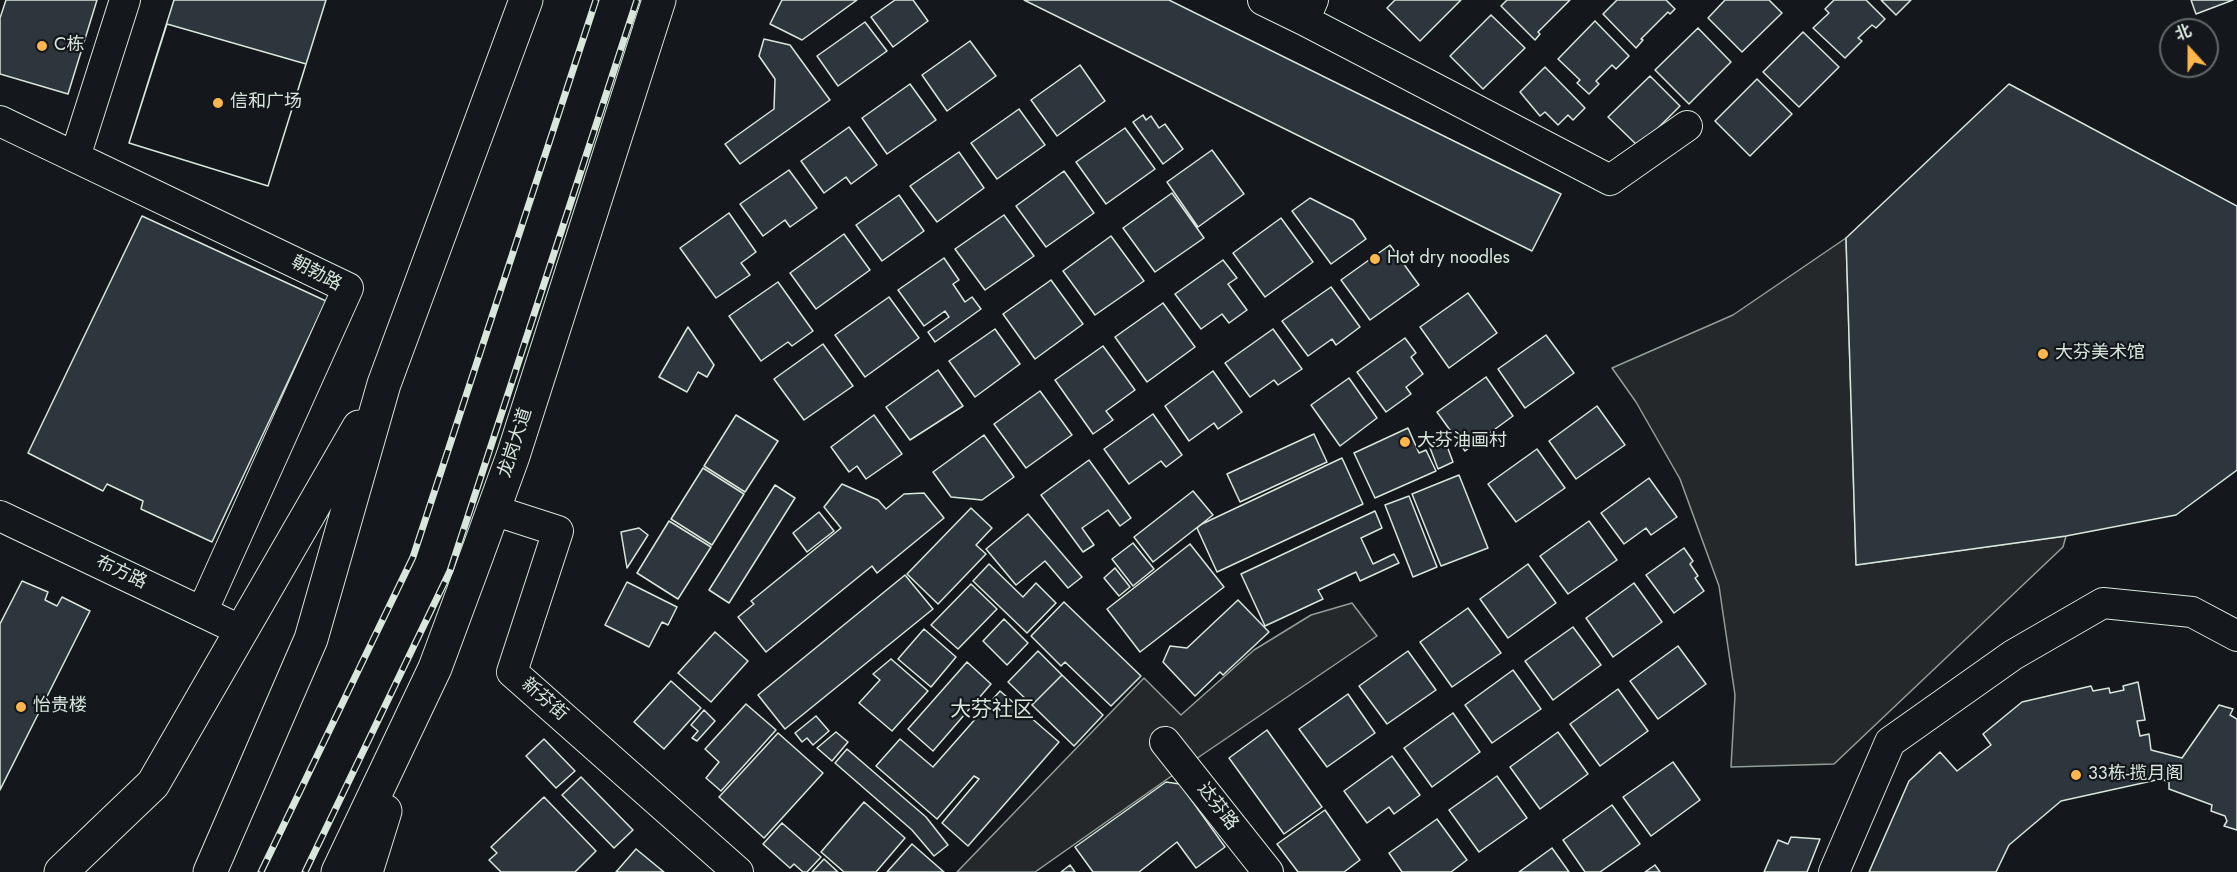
<!DOCTYPE html>
<meta charset="utf-8">
<style>
body{margin:0}
#map{position:relative;width:2237px;height:872px;overflow:hidden;background:#14181c;font-family:Jost,"Noto Sans SC",sans-serif}
canvas{display:block}
.north{position:absolute;left:2159px;top:18px;width:60px;height:60px;box-sizing:border-box;background:#14181c;border:2px solid #626a69;border-radius:50%;rotate:339deg;font-size:16px;font-weight:700;line-height:24px;text-align:center;color:#d8e6dc}
.north::after{content:'';display:block;margin:auto;width:21px;height:27px;background:#ffb74d;clip-path:polygon(50% 0,100% 100%,50% 72%,0 100%)}
</style>
<div id="map">
<canvas width="2237" height="872"></canvas>
<div class="north">北</div>
</div>
<script>
const ctx = document.querySelector('canvas').getContext('2d');
ctx.lineJoin = 'round';
function fill(path, color) {
  ctx.fillStyle = color;
  ctx.fill(path, 'evenodd');
}
function shape(rows) {
  const path = new Path2D();
  for (const r of rows) {
    path.moveTo(r[0], r[1]);
    for (let i = 2; i < r.length; i += 2) path.lineTo(r[i], r[i + 1]);
  }
  return path;
}
function stroke(path, color, width, dash) {
  ctx.strokeStyle = color;
  ctx.lineWidth = width;
  ctx.lineCap = dash ? 'butt' : 'round';
  ctx.setLineDash(dash || []);
  ctx.stroke(path);
}
function drawText(font, color, halo, rows, align = 'center') {
  ctx.font = font + ' Jost,"Noto Sans SC",sans-serif';
  ctx.lineWidth = 4.5;
  ctx.setLineDash([]);
  ctx.textBaseline = 'middle';
  ctx.strokeStyle = halo;
  ctx.fillStyle = color;
  for (const [text, x, y, turn = 0] of rows) {
    ctx.save();
    ctx.translate(x, y);
    ctx.rotate((+turn || 0) * Math.PI / 180);
    ctx.textAlign = isNaN(turn) ? turn : align;
    if (halo) ctx.strokeText(text, 0, 0);
    ctx.fillText(text, 0, 0);
    ctx.restore();
  }
}
const parking = shape([
 [1846,238,1856,565,2066,536,2063,547,1834,764,1731,767,1735,695,1719,586,1680,479,1636,402,1612,368,1733,315,1846,238],
 [1352,603,1377,636,1193,761,1035,872,957,872,1144,678,1181,715,1254,650,1311,615,1352,603]
]);
fill(parking, '#24282b');
stroke(parking, '#939e99', 1.5);
const building = shape([
 [6,0,97,0,68,94,0,74,0,18,6,0],
 [174,0,326,0,268,186,129,143,174,0],
 [782,0,857,0,802,40,770,24,782,0],
 [895,0,913,0,928,21,893,47,871,17,895,0],
 [1024,0,1169,0,1561,194,1532,251,1024,0],
 [1395,0,1461,0,1420,41,1387,8,1395,0],
 [1507,0,1570,0,1538,32,1540,34,1535,40,1501,6,1507,0],
 [1617,0,1666,0,1675,9,1670,14,1668,12,1641,39,1643,40,1636,48,1603,14,1617,0],
 [1725,0,1769,0,1782,13,1742,52,1708,18,1725,0],
 [1834,0,1866,0,1885,19,1876,28,1872,25,1858,38,1862,41,1845,58,1813,28,1829,13,1825,9,1834,0],
 [1881,0,1911,0,1896,15,1881,0],
 [2191,0,2233,0,2196,14,2191,0],
 [1491,15,1525,48,1483,89,1450,56,1491,15],
 [1595,21,1629,56,1616,69,1612,65,1596,81,1599,84,1589,94,1577,83,1580,80,1558,59,1595,21],
 [865,22,887,51,838,86,817,56,865,22],
 [167,24,306,64,268,186,129,143,167,24],
 [1698,28,1731,62,1689,104,1655,70,1698,28],
 [1803,32,1839,67,1799,107,1763,72,1803,32],
 [764,39,790,45,830,100,740,164,725,144,774,109,775,79,759,56,764,39],
 [970,41,996,76,947,111,922,75,970,41],
 [1080,65,1105,101,1057,136,1031,100,1080,65],
 [1545,67,1585,108,1573,120,1568,115,1558,125,1545,112,1540,116,1520,92,1545,67],
 [1650,76,1680,106,1639,147,1608,117,1650,76],
 [1757,79,1792,114,1750,156,1715,121,1757,79],
 [910,84,936,120,887,154,862,118,910,84],
 [2009,84,2237,206,2237,470,2176,515,2066,536,1856,565,1846,238,2009,84],
 [1019,109,1045,145,997,179,971,143,1019,109],
 [1143,115,1146,120,1151,116,1159,128,1165,124,1183,149,1163,164,1133,122,1143,115],
 [849,127,877,165,851,184,846,177,824,193,801,161,849,127],
 [1125,128,1155,169,1106,204,1076,162,1125,128],
 [1212,150,1244,194,1198,227,1167,182,1212,150],
 [959,152,984,188,937,222,910,186,959,152],
 [789,170,817,208,790,227,785,220,763,236,740,204,789,170],
 [1064,171,1094,213,1046,247,1016,206,1064,171],
 [1172,193,1204,238,1155,272,1123,228,1172,193],
 [899,195,924,231,882,261,856,225,899,195],
 [1310,198,1353,220,1366,239,1331,264,1292,211,1310,198],
 [729,213,756,252,741,263,750,275,716,298,680,248,729,213],
 [1004,215,1034,256,985,290,955,249,1004,215],
 [142,216,326,301,212,542,141,509,143,501,107,484,103,491,28,453,142,216],
 [1281,218,1313,262,1265,297,1233,253,1281,218],
 [844,234,870,270,816,309,790,273,844,234],
 [1111,236,1144,281,1095,315,1063,271,1111,236],
 [1390,245,1419,285,1370,320,1341,280,1390,245],
 [944,258,959,280,953,284,965,302,972,297,981,309,935,342,928,332,949,317,945,311,924,326,898,290,944,258],
 [1223,260,1237,278,1228,284,1247,310,1229,323,1222,314,1201,329,1175,294,1223,260],
 [1051,280,1083,324,1035,359,1003,314,1051,280],
 [778,282,813,331,792,346,788,342,761,361,729,316,778,282],
 [1331,287,1360,327,1336,345,1332,339,1308,356,1282,321,1331,287],
 [1468,293,1497,333,1449,368,1420,327,1468,293],
 [889,297,919,338,865,377,835,335,889,297],
 [1163,303,1195,347,1147,382,1115,337,1163,303],
 [688,327,714,365,707,377,698,372,687,392,659,377,688,327],
 [995,329,1020,364,975,397,949,361,995,329],
 [1273,329,1302,369,1278,385,1274,380,1250,397,1225,363,1273,329],
 [1546,335,1574,373,1525,408,1498,369,1546,335],
 [1405,338,1416,353,1411,357,1423,374,1406,387,1411,394,1386,412,1357,372,1405,338],
 [823,344,853,386,804,420,774,379,823,344],
 [1103,346,1135,390,1106,411,1113,420,1093,434,1055,380,1103,346],
 [938,370,963,406,910,440,886,407,938,370],
 [1213,371,1242,412,1218,429,1214,423,1189,441,1165,406,1213,371],
 [1486,377,1513,416,1465,451,1437,412,1486,377],
 [1349,378,1377,418,1340,446,1311,405,1349,378],
 [1040,391,1072,435,1026,468,994,424,1040,391],
 [1597,406,1625,445,1576,479,1549,441,1597,406],
 [1153,414,1182,455,1166,467,1161,461,1129,484,1104,449,1153,414],
 [736,415,778,441,745,492,704,466,736,415],
 [874,415,902,454,866,479,857,466,849,472,831,447,874,415],
 [1408,428,1419,453,1426,450,1436,471,1375,498,1354,453,1408,428],
 [1314,434,1327,462,1240,502,1227,474,1314,434],
 [984,435,1014,477,982,500,951,497,933,472,984,435],
 [1444,438,1453,462,1438,469,1429,445,1444,438],
 [1537,449,1565,488,1516,522,1488,484,1537,449],
 [1342,458,1363,504,1217,572,1197,528,1202,524,1342,458],
 [1089,460,1131,518,1120,526,1108,510,1082,528,1094,545,1083,552,1041,495,1089,460],
 [703,468,744,494,712,545,671,519,703,468],
 [1459,475,1488,548,1441,566,1412,494,1459,475],
 [1649,478,1677,517,1651,535,1646,528,1624,544,1601,513,1649,478],
 [842,484,878,500,886,509,904,494,924,493,944,518,877,573,872,566,766,652,738,617,754,604,751,601,841,528,824,507,842,484],
 [775,485,795,498,729,603,709,590,775,485],
 [1193,491,1213,515,1153,562,1134,537,1193,491],
 [1409,496,1437,567,1413,577,1385,505,1409,496],
 [971,508,992,528,976,545,986,554,938,604,907,574,971,508],
 [1375,511,1382,528,1361,538,1373,564,1394,554,1399,563,1360,581,1356,572,1318,590,1323,599,1265,626,1241,574,1375,511],
 [819,512,834,531,807,552,793,533,819,512],
 [1028,514,1082,577,1068,588,1045,561,1016,585,986,549,1028,514],
 [669,521,711,547,678,599,637,573,669,521],
 [1589,521,1617,560,1568,594,1540,556,1589,521],
 [639,528,648,535,627,568,621,532,639,528],
 [1133,543,1154,569,1133,586,1112,559,1133,543],
 [1190,544,1224,587,1140,652,1107,609,1190,544],
 [1684,548,1693,561,1690,564,1698,576,1695,578,1704,591,1674,613,1646,575,1684,548],
 [989,564,1023,597,1036,583,1056,603,1027,633,973,581,989,564],
 [1528,564,1556,603,1508,638,1480,599,1528,564],
 [1115,568,1130,587,1119,596,1104,578,1115,568],
 [905,575,933,609,785,729,758,695,905,575],
 [22,581,48,592,45,600,57,606,62,597,90,611,0,790,0,624,22,581],
 [627,582,677,607,668,625,662,622,649,647,605,625,627,582],
 [1634,583,1662,622,1613,657,1586,618,1634,583],
 [971,584,997,609,958,649,931,625,971,584],
 [1238,600,1269,632,1223,675,1220,672,1195,696,1163,662,1170,646,1187,648,1238,600],
 [1064,602,1141,676,1111,706,1065,662,1061,666,1031,636,1064,602],
 [1468,608,1501,653,1452,687,1420,642,1468,608],
 [1004,619,1028,643,1007,665,983,641,1004,619],
 [1573,627,1601,665,1553,700,1525,661,1573,627],
 [924,629,956,657,931,687,898,659,924,629],
 [715,632,748,661,711,702,678,673,715,632],
 [1678,646,1706,684,1658,719,1630,681,1678,646],
 [1038,651,1062,675,1032,705,1008,682,1038,651],
 [1408,651,1436,690,1387,724,1359,686,1408,651],
 [891,659,928,691,892,731,859,703,880,680,873,674,891,659],
 [967,662,991,684,933,751,908,729,967,662],
 [1513,670,1541,709,1492,743,1465,705,1513,670],
 [1062,675,1103,715,1074,746,1032,705,1062,675],
 [671,681,701,708,664,749,634,722,671,681],
 [2138,682,2145,720,2137,721,2140,736,2149,734,2151,750,2182,758,2219,705,2233,709,2230,715,2237,719,2237,830,2224,826,2227,821,2225,816,2211,811,2212,805,2169,789,2169,782,2161,779,2061,801,2009,845,1996,872,1869,872,1909,781,1940,752,1957,771,1991,745,1983,734,2022,702,2091,686,2093,691,2109,688,2110,693,2124,690,2123,686,2138,682],
 [1618,689,1648,731,1600,766,1570,724,1618,689],
 [1000,691,1059,742,968,846,942,823,979,779,974,776,937,819,876,766,900,739,933,767,1000,691],
 [1348,694,1375,733,1327,767,1299,729,1348,694],
 [746,704,776,730,721,791,706,778,719,762,705,749,746,704],
 [704,710,715,721,697,741,692,738,698,731,691,725,704,710],
 [1453,713,1480,752,1432,787,1404,748,1453,713],
 [816,716,829,731,813,745,807,738,802,742,795,733,816,716],
 [1267,730,1322,807,1284,834,1229,758,1267,730],
 [836,732,848,742,832,761,817,748,836,732],
 [1558,732,1588,774,1540,809,1510,767,1558,732],
 [778,733,823,773,764,838,719,797,778,733],
 [544,739,575,771,556,788,526,756,544,739],
 [847,749,926,817,948,845,934,856,912,830,835,763,847,749],
 [1392,756,1420,795,1394,814,1389,807,1367,823,1344,791,1392,756],
 [1673,762,1700,800,1651,836,1623,797,1673,762],
 [1497,776,1527,818,1479,852,1449,810,1497,776],
 [581,777,633,830,614,848,562,795,581,777],
 [1166,782,1180,784,1225,847,1196,868,1177,842,1139,872,1093,872,1075,847,1166,782],
 [544,797,596,851,575,872,501,872,489,860,497,853,491,847,544,797],
 [864,802,905,838,876,872,844,872,821,852,864,802],
 [1612,805,1640,844,1600,872,1585,872,1563,840,1612,805],
 [1325,810,1360,860,1344,872,1298,872,1277,844,1325,810],
 [1437,819,1467,860,1451,872,1402,872,1389,853,1437,819],
 [782,823,821,857,807,872,803,872,794,864,790,868,763,844,782,823],
 [1791,837,1820,839,1807,872,1764,872,1778,840,1788,844,1791,837],
 [912,844,944,872,887,872,912,844],
 [1552,848,1569,872,1519,872,1552,848],
 [636,849,664,872,616,872,636,849],
 [824,859,838,872,812,872,824,859],
 [1070,865,1075,872,1061,872,1070,865],
 [1655,865,1660,872,1645,872,1655,865]
]);
fill(building, '#2c363c');
stroke(building, '#d8e6dc', 1.5);
const minor = shape([
 [1263,0,1304,20,1313,0],
 [1304,20,1610,180,1687,126],
 [0,121,348,288,202,612],
 [75,157,125,0],
 [493,510,558,531,512,672,738,872],
 [0,516,242,631],
 [1165,742,1268,872],
 [1834,872,1890,742,2013,655,2103,603,2192,612,2237,636]
]);
const trunk = shape([
 [61,872,153,784,359,427],
 [210,872,311,639,384,384,526,0],
 [338,872,435,668,477,555,513,456,659,0],
 [366,872,385,811]
]);
stroke(minor, '#d8e6dc', 32);
stroke(trunk, '#d8e6dc', 35);
stroke(minor, '#14181c', 30);
stroke(trunk, '#14181c', 33);
const rail = shape([
 [261,872,413,557,596,0],
 [305,872,450,571,637,0]
]);
stroke(rail, '#d8e6dc', 7);
stroke(rail, '#14181c', 4.5, [14]);
for (const [x, y, r, color] of [
 [42,46,6,"#ffb74d"],
 [218,103,6,"#ffb74d"],
 [1375,259,6,"#ffb74d"],
 [2043,354,6,"#ffb74d"],
 [1405,442,6,"#ffb74d"],
 [21,707,6,"#ffb74d"],
 [2076,775,6,"#ffb74d"]
]) {
  const dot = new Path2D();
  dot.arc(x, y, r, 0, 2 * Math.PI);
  ctx.fillStyle = color;
  ctx.fill(dot);
  stroke(dot, '#14181c', 2);
}
drawText('18px', '#d8e6dc', '#14181c', [
 ["C栋",54,46],
 ["信和广场",230,103],
 ["Hot dry noodles",1387,259],
 ["大芬美术馆",2055,354],
 ["大芬油画村",1417,442],
 ["怡贵楼",33,707],
 ["33栋-揽月阁",2088,775]
], 'left');
drawText('18px', '#d8e6dc', '#14181c', [
 ["朝勃路",316,274,28],
 ["龙岗大道",516,443,-72],
 ["布方路",121,573,25],
 ["新芬街",544,700,41],
 ["达芬路",1217,807,52]
]);
drawText('21px', '#d8e6dc', '#14181c', [
 ["大芬社区",992,711]
]);
</script>
